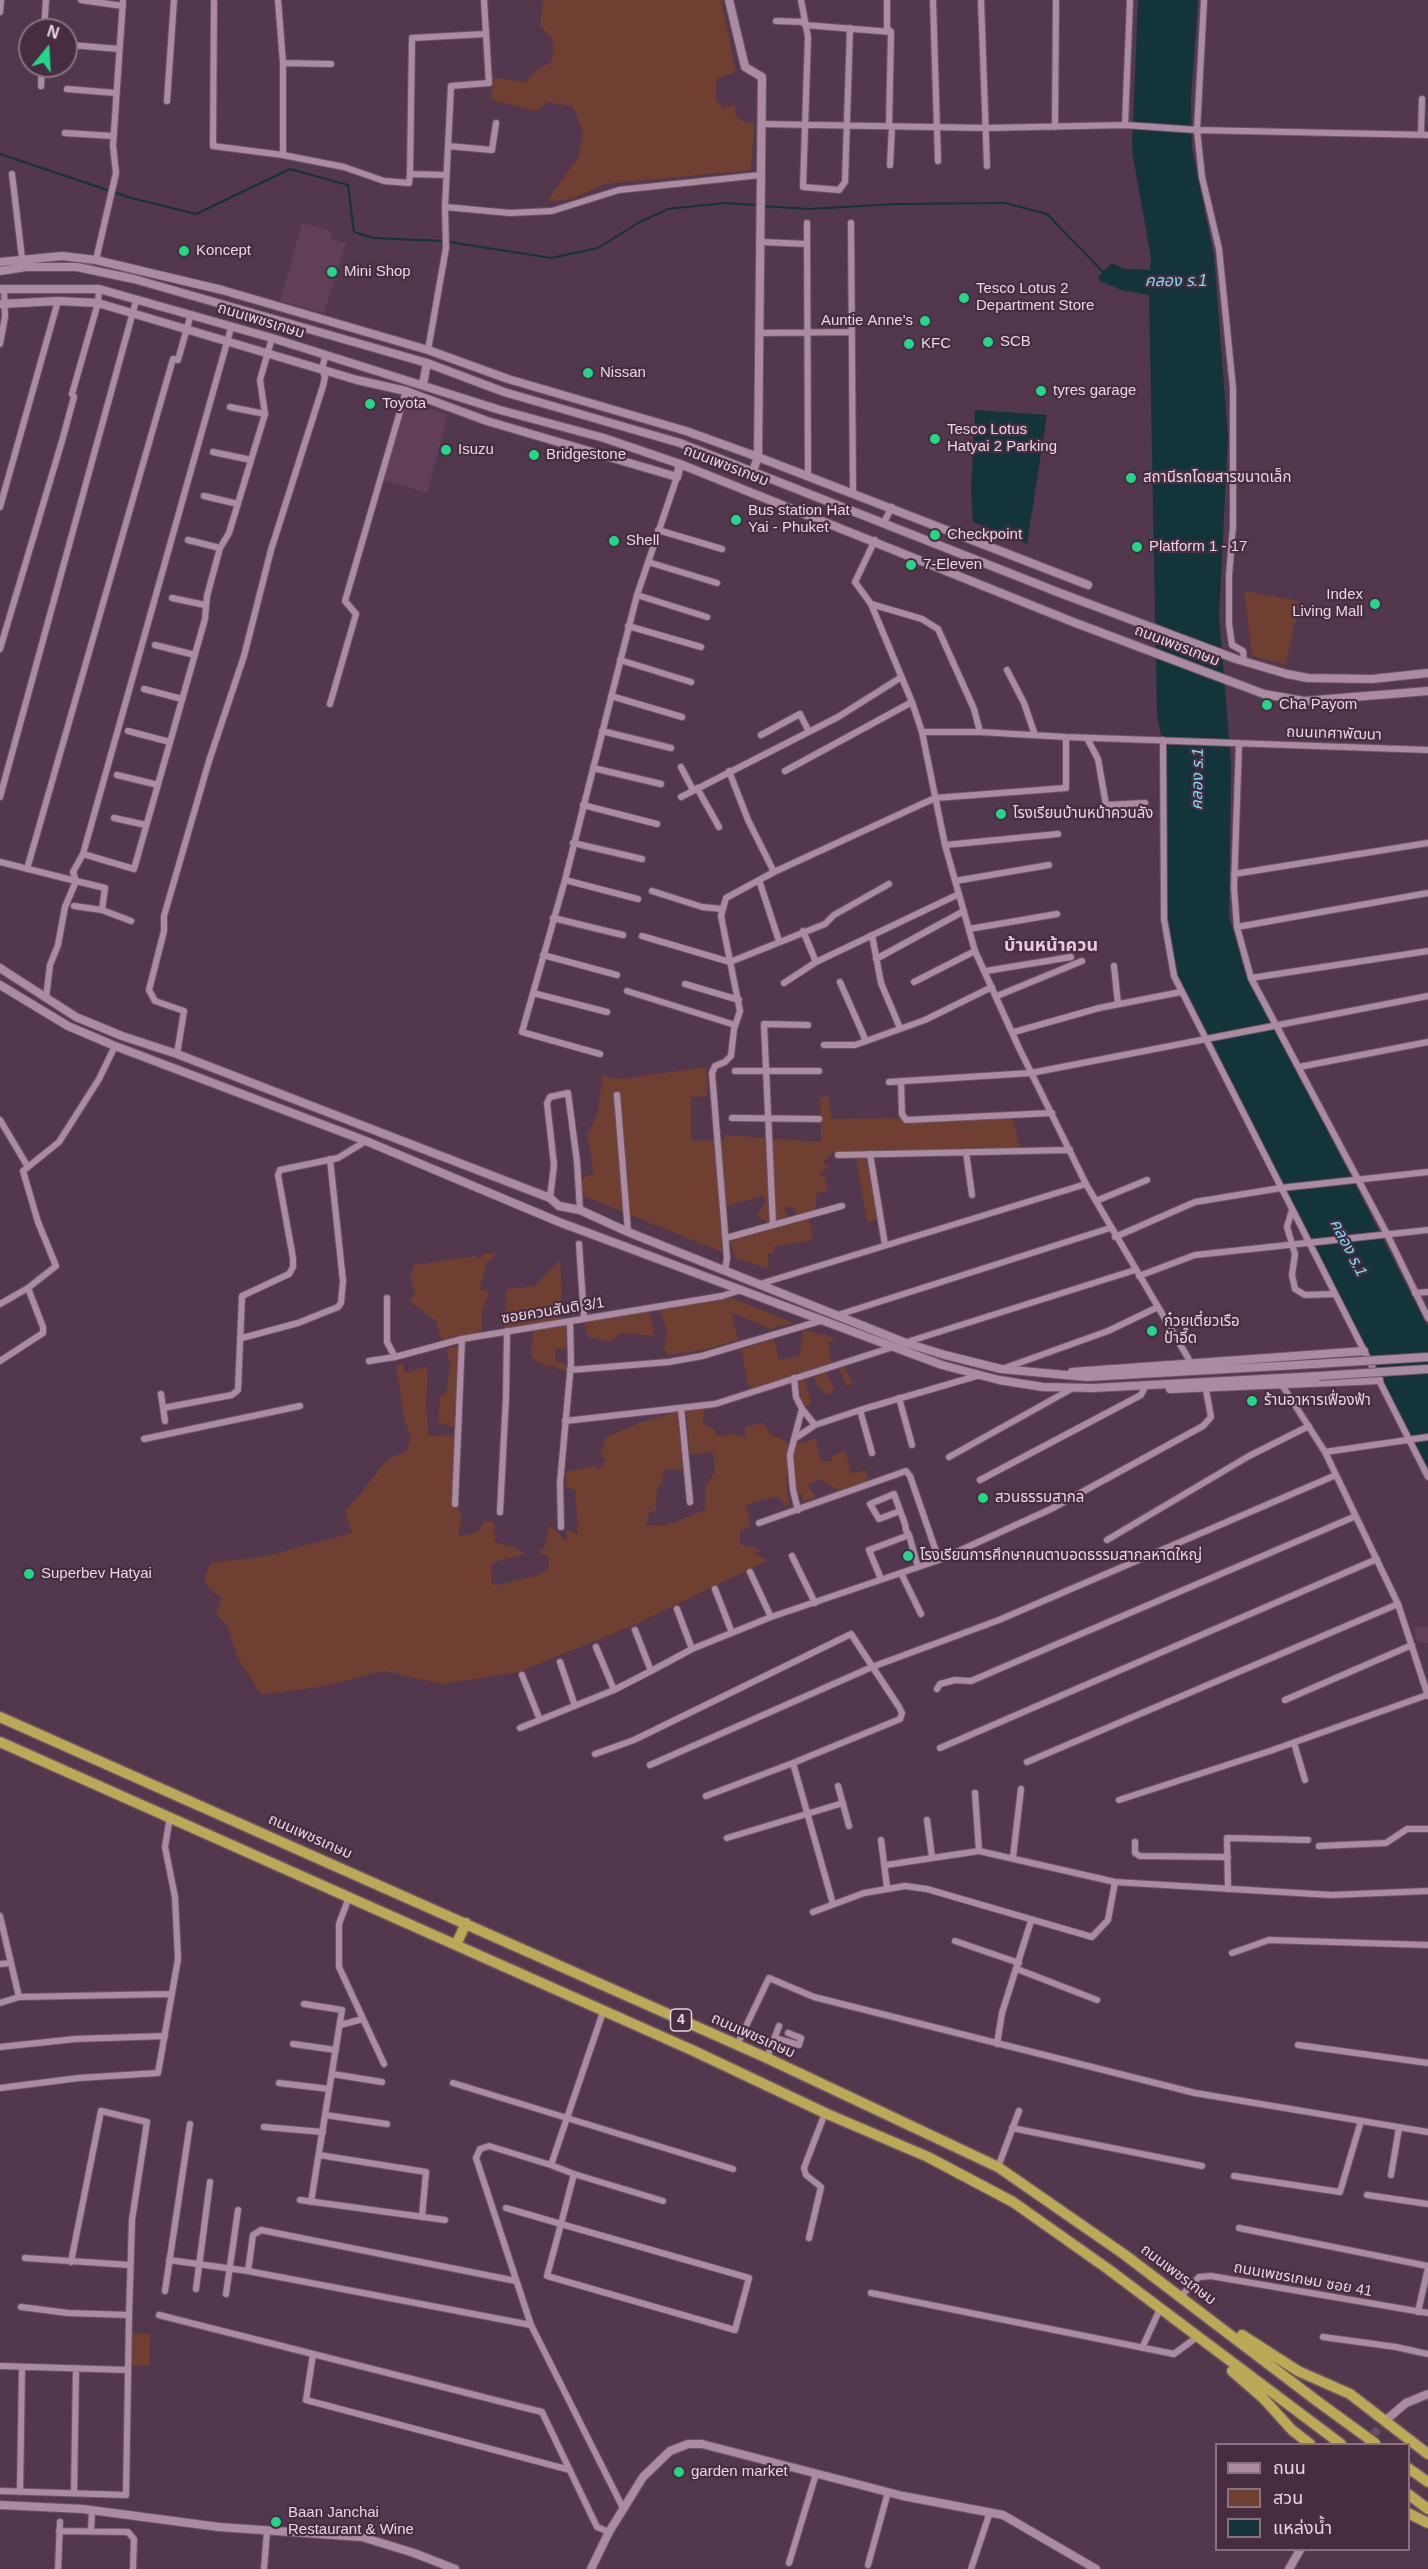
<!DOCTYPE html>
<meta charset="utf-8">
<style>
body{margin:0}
#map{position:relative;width:1428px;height:2569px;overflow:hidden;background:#53374c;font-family:Helvetica,"Noto Sans Thai",sans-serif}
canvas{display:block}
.legend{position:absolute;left:1215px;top:2443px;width:195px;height:108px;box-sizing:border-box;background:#482d41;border:2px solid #887181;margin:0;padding:8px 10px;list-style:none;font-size:18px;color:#e8d6e2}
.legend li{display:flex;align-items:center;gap:12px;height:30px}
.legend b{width:30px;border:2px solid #887181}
.north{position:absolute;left:18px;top:18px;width:60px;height:60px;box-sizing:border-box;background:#482d41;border:2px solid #887181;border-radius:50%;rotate:18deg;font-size:16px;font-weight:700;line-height:24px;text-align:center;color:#e8d6e2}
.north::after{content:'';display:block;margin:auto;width:21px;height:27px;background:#21d887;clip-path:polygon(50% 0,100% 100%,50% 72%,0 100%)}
</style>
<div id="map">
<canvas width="1428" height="2569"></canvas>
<ul class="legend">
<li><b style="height:8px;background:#ab8ba1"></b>ถนน</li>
<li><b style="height:16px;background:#6f3f31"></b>สวน</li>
<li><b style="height:16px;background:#14343c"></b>แหล่งน้ำ</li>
</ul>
<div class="north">N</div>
</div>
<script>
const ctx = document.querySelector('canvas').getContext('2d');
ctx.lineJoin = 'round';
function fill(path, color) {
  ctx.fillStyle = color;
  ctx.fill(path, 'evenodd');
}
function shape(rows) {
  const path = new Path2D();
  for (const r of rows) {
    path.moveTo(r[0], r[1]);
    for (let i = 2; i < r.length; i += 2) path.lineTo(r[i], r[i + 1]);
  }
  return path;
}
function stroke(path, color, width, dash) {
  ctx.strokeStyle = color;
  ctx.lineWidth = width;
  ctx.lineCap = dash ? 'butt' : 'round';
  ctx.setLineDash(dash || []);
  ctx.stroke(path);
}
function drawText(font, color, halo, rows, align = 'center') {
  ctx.font = font + ' Helvetica,"Noto Sans Thai",sans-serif';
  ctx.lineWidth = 4.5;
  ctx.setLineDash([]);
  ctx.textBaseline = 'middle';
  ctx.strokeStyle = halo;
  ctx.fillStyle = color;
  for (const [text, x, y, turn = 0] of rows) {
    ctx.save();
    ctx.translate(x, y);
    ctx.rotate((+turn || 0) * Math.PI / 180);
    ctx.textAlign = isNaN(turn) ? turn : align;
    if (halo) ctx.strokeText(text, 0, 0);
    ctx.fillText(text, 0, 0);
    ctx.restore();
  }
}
fill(shape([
 [302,223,331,231,330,238,346,243,324,313,280,301],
 [405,401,448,415,427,493,383,480],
 [1428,1626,1428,1643,1418,1642,1413,1628]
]), '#613f58');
fill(shape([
 [543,0,721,0,736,72,716,79,716,100,724,108,735,104,735,115,740,120,754,124,751,170,605,184,569,200,547,201,579,156,583,131,573,107,549,102,534,111,490,99,494,78,526,82,533,73,551,62,554,48,551,37,540,26],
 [1244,591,1299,601,1286,665,1252,656],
 [706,1067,708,1096,691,1097,691,1140,716,1141,722,1252,581,1195,578,1180,594,1173,587,1135,597,1115,603,1075,620,1079],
 [828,1096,832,1119,998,1117,1013,1119,1020,1148,833,1152,823,1163,830,1167,819,1173,825,1177,828,1191,816,1193,816,1211,796,1215,792,1206,784,1208,789,1218,768,1223,757,1215,767,1201,762,1196,725,1207,720,1146,726,1135,821,1142,820,1097],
 [856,1158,874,1158,884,1210,879,1210,881,1219,867,1222],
 [809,1217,813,1240,773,1247,775,1252,767,1254,769,1269,735,1258,728,1235],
 [498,1253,486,1264,480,1290,490,1292,482,1311,482,1336,443,1346,436,1321,409,1301,415,1294,410,1277,414,1265,476,1256,479,1259,484,1254],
 [560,1260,563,1322,504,1331,506,1289,534,1286],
 [732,1298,794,1323,771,1329,732,1313,738,1340,703,1350,668,1355,664,1347,667,1329,659,1310],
 [649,1311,655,1336,621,1333,611,1340,600,1341,598,1338,589,1338,584,1323,604,1317],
 [567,1325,566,1349,556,1349,555,1361,566,1363,566,1371,537,1362,531,1356,533,1331],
 [803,1330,837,1338,828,1343,832,1362,754,1389,747,1382,742,1349,774,1339,779,1360,800,1355],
 [462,1345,454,1414,459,1429,438,1422,440,1396,446,1392,450,1365,446,1349],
 [402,1363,406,1373,428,1366,426,1405,429,1436,455,1435,451,1499,462,1515,458,1537,479,1531,484,1521,494,1522,495,1542,513,1547,526,1554,492,1563,491,1584,498,1585,536,1576,549,1568,548,1556,537,1552,544,1548,547,1540,549,1525,567,1541,566,1529,578,1534,575,1491,566,1486,566,1472,593,1466,599,1469,607,1460,600,1455,606,1437,642,1422,679,1411,682,1471,664,1469,662,1482,657,1490,656,1511,649,1512,646,1525,664,1526,705,1510,705,1488,715,1471,713,1452,690,1454,686,1410,704,1409,703,1423,713,1428,718,1436,734,1434,745,1437,745,1426,764,1423,771,1435,788,1442,787,1492,790,1504,785,1506,778,1496,746,1505,751,1526,740,1531,740,1544,761,1550,755,1554,769,1560,634,1625,519,1672,442,1684,384,1671,325,1686,261,1695,237,1656,227,1626,216,1613,222,1597,210,1590,204,1578,211,1563,266,1556,352,1533,345,1512,388,1459,406,1451,411,1438,404,1418,396,1366],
 [845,1367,853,1384,846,1385,839,1369],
 [827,1373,835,1391,826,1395,813,1377],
 [801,1379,806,1382,811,1404,805,1407,797,1388],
 [816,1438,821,1462,832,1461,832,1456,845,1450,851,1473,867,1470,868,1485,838,1490,819,1479,808,1485,816,1497,804,1502,801,1493,796,1494,796,1481,792,1481,791,1446],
 [131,2333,150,2334,149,2366,130,2365]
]), '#6f3f31');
fill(shape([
 [1138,0,1198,0,1191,99,1192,148,1214,256,1228,437,1219,616,1231,762,1229,916,1243,965,1428,1327,1428,1473,1177,978,1166,918,1166,759,1157,716,1149,295,1121,290,1100,281,1098,277,1112,263,1124,269,1150,270,1151,258,1132,151],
 [975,410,1047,415,1027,544,973,522,971,492]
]), '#14343c');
stroke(shape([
 [0,154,131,198,196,214,290,169,348,185,354,232,373,238,443,241],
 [763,206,809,209,896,204,1005,203,1047,214,1105,274],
 [449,242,551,258,598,248,638,223,668,209,724,203,757,205]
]), '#14343c', 2);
stroke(shape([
 [1365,2444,1386,2420]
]), '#694f62', 8, [8, 4]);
const street = shape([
 [81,0,123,6],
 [278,0,283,63,283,155],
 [801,0,808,37,803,187,839,190,845,182,850,28],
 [887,0,887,28,891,32,889,126],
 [933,0,938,161],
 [981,0,987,166],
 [1204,0,1197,130,1202,177,1219,249,1233,388,1233,526,1229,576,1229,624,1232,645,1243,651,1244,662],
 [214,2,213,146,283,155,344,167,384,181,409,183,410,174,446,175],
 [0,12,1,0],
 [776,21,804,22],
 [805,25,891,32],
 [44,30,46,0],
 [70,45,119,49],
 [283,63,331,64],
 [41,86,42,66],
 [67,89,116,93],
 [167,101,174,0],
 [761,124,986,128,1125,125,1197,130,1428,135],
 [1125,125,1130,0],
 [1055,127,1056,0],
 [65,133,113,136],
 [1421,135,1422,99],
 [448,146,492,150,496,123],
 [890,165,892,126],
 [12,174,22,258],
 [410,174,412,38,485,34],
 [445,207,510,213,552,211,619,190,760,175],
 [807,223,808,477],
 [851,223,853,492],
 [761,242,807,244],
 [96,260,116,173,113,146,123,0],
 [760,333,852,332],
 [0,344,5,317,4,288],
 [428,350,446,248,445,207,451,86,489,83,484,0],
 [230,407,265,414],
 [213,452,251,460],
 [204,496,238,504],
 [0,507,58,301],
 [884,522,892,507],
 [658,530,722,549],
 [188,540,220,548],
 [875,540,855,582,871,604,912,702,922,732,945,845,975,951,1019,1048,1086,1184,1191,1363],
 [648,562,717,583],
 [637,595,707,617],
 [172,598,205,605],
 [871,604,922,619,938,629,974,709,980,732],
 [628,626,701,647],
 [155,645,195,655],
 [0,649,62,441,74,397,72,394,98,303,99,289],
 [620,660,691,682],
 [1007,670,1024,703,1035,735],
 [144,689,182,699],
 [611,696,682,717],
 [330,704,356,614,345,601,406,391],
 [128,731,170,742],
 [602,731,671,748],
 [922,732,980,732,1066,737,1428,750],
 [761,735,800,714,809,732],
 [1087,738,1098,759,1106,805,1145,803],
 [1163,740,1164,919,1174,976,1428,1477],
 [1239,743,1234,888,1237,927,1251,978,1387,1234,1428,1318],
 [681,767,693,790],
 [593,768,661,784],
 [729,771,748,820,774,872],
 [785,771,912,702],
 [117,775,158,785],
 [697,788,719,827],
 [0,797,136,301],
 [681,797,838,717,900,678],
 [583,805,657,824],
 [114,818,146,825],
 [573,843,642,859],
 [945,845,1058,834],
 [83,854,134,869,205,619,207,596,220,548,229,533,265,414,260,380,272,338],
 [0,862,76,881,73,872,83,854,231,328],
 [27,869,173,359,178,360,191,314],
 [1234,874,1428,843],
 [565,880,638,899],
 [759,880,779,941],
 [955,881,1049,865],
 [652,891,702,907,722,909],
 [74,906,102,910,131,921],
 [553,918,623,935],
 [1237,927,1428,893],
 [969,929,1057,914],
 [803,931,816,962],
 [872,935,881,983,900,1028],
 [642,936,730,962,825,924,834,915,889,884],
 [543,955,617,975],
 [876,959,964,911],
 [1114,966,1118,1004],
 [986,971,1071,957],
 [1251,978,1428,951],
 [840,982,866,1041],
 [914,982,975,951],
 [784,983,816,962,959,894],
 [685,984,739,1000],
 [627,991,735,1025],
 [533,993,607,1012],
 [997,996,1082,961],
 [46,998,50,965,58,945,65,907,76,881,105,888,102,910],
 [1014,1032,1099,1008,1181,992],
 [824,1045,855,1045,925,1020,992,987],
 [177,1054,184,1011,155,1001,149,990,164,931,164,916,209,761,244,656,271,550,323,386,325,377,322,369,325,357],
 [600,1054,522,1032,565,880,637,595,677,477],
 [1299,1067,1428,1042],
 [735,1071,819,1071],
 [901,1081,902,1114,906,1120,1052,1113],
 [889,1082,1031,1073,1428,996],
 [617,1095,628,1232],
 [732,1118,819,1119],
 [0,1120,28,1167],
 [966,1152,972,1195],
 [870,1154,885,1245],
 [838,1155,1070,1150],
 [550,1198,554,1165,547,1103,550,1097,568,1093,577,1162,580,1210],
 [1096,1201,1147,1180],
 [1292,1210,1287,1227,1295,1254,1292,1275,1295,1289,1305,1295,1335,1294],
 [773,1225,842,1206],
 [1115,1237,1195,1202,1281,1188,1428,1172],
 [726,1238,773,1225,764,1024,808,1025],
 [579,1244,584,1318],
 [725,1271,727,1258,712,1073,715,1066,725,1062,731,1056,734,1029,740,1011,721,916,726,898,774,872,935,798,1066,788,1066,737],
 [1139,1276,1195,1255,1428,1230],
 [760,1284,1086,1184],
 [1415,1293,1428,1292],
 [387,1298,387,1342,395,1357],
 [0,1304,28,1288,56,1266,38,1222,23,1171,59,1142,99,1079,115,1046],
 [838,1315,1110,1228],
 [242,1338,298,1323,338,1307,341,1303,343,1281,330,1159],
 [907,1342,1135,1270],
 [0,1361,43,1333,43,1327,28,1288],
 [369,1361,395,1357,462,1339,722,1296,741,1290],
 [1005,1368,1108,1331,1158,1307],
 [570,1370,669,1362,702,1356,820,1321],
 [794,1378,796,1397,802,1409,815,1425],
 [1282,1385,1325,1452,1398,1604,1428,1696],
 [161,1394,165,1421],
 [899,1398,912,1445],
 [163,1408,232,1395,238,1390,242,1296,289,1274,293,1267,293,1258,278,1175,280,1170,338,1158,366,1141],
 [681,1408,690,1502],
 [860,1410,872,1453],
 [565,1421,715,1404,890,1348],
 [144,1439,300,1406],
 [794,1439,815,1425,860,1410,980,1375],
 [1325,1452,1428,1437],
 [949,1457,1073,1388],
 [980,1480,1141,1395,1144,1389],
 [455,1504,462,1339],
 [798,1510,793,1490,790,1455,802,1409],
 [900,1511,879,1519,870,1504,894,1494,905,1524,906,1530,909,1535,918,1567],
 [500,1512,506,1397,507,1331],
 [759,1523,906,1471,910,1476,939,1560],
 [561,1527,560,1483,571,1363,570,1321],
 [1107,1540,1249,1456,1309,1426],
 [792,1556,815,1603],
 [750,1572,771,1617],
 [901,1573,921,1614],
 [881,1579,869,1550,909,1535],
 [715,1589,732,1633],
 [677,1609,692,1649],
 [596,1647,614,1690],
 [560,1662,575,1706],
 [651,1671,692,1649,771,1617,939,1560,1051,1509,1203,1426,1211,1417,1206,1390],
 [522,1675,540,1720],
 [937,1689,940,1684,955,1680,971,1681,1356,1516],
 [1285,1700,1412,1645],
 [520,1728,614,1690,651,1671,635,1630],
 [1294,1743,1305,1780],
 [940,1748,1377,1559],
 [595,1754,634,1740,851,1634,899,1707,902,1713,900,1719,793,1763,706,1796],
 [1027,1762,1398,1604],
 [793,1763,833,1904],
 [650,1765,872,1667,999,1620,1336,1475],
 [838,1786,849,1826],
 [975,1793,979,1851],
 [1119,1800,1270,1751,1427,1695],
 [927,1820,932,1857],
 [727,1838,843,1803],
 [881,1840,887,1887],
 [1135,1842,1135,1853,1140,1856,1228,1857],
 [1319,1846,1386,1843,1407,1829,1428,1829],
 [1013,1857,1021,1789],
 [886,1865,979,1851,1115,1882,1331,1895,1428,1891],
 [1228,1889,1227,1838,1308,1840],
 [349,1897,339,1924,339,1967,384,2064],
 [813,1912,864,1893,905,1886,927,1889,1092,1937,1108,1920,1115,1882],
 [0,1916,19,1997],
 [955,1941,1019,1963],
 [1232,1953,1269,1940,1428,1945],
 [0,1964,11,1963],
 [1017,1969,1097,2000],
 [0,2003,19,1997,171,1994],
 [304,2004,342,2010,311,2202],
 [340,2025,363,2019],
 [775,2038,799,2045,801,2038,788,2033],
 [293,2044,336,2050],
 [997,2044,1002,2013,1031,1921],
 [737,2045,769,1978,814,1997,1195,2093,1428,2132],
 [1298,2045,1428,2063],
 [0,2047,75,2039,165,2036],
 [767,2058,779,2026],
 [332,2074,382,2082],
 [279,2083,329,2089],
 [453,2083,733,2169],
 [0,2088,79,2078,158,2073,178,1959,175,1897,165,1847,170,1817],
 [325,2115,387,2124],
 [264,2127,323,2132],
 [1012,2128,1202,2166],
 [319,2155,426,2172,422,2217],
 [551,2165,489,2146,480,2149,476,2158,531,2325,623,2508],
 [998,2167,1019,2111],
 [574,2174,663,2201],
 [1391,2175,1399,2128],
 [1234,2176,1340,2192,1361,2121],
 [1367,2195,1428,2204],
 [300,2200,445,2220],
 [506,2208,561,2224,749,2278,735,2330,547,2276,561,2224,574,2174,551,2165,603,2012],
 [1239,2228,1428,2266],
 [809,2238,821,2187,806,2175,804,2168,825,2113],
 [25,2258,130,2265],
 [169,2260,248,2271,531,2325],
 [248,2271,253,2235,261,2230,516,2281],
 [196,2289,210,2182],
 [165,2291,190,2124],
 [871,2293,1174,2354,1197,2337],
 [226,2294,238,2210],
 [1181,2296,1199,2277,1211,2276,1428,2313],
 [21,2307,68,2313,129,2315,132,2220,147,2122,101,2111,71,2262],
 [1418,2312,1428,2268],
 [159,2315,542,2412,597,2527,609,2532],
 [1323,2337,1396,2347,1428,2354],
 [1142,2348,1160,2309],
 [313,2354,306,2400,570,2470],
 [0,2366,128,2370],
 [0,2491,126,2495,129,2315],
 [20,2492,22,2367],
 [74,2493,76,2369],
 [59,2531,128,2532,134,2539,133,2569],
 [91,2531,92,2510],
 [789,2563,816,2474],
 [868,2565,888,2492],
 [58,2569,60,2522],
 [264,2569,267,2531],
 [971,2569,990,2512]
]);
const secondary = shape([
 [729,0,745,67,762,77,758,457,753,471],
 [0,262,62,256,96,260,222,290,428,350,508,379,686,431,758,457,1088,585],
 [0,271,26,267,77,267,134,279,427,363,504,392,680,443,1060,593,1236,659,1287,674,1308,678,1372,679,1428,673],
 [0,289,99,289,272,338,500,410,604,438,680,464,1073,622,1264,694,1304,701,1428,691],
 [0,304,58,301,98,303,357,380,406,391,487,421,677,477,680,464],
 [423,384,427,363],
 [0,968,76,1017,122,1036,177,1054,550,1198,559,1206,580,1210,628,1232,906,1343,945,1355,1001,1369,1087,1377,1314,1364],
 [0,985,68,1026,115,1046,366,1141,559,1222,942,1365,999,1380,1043,1387,1093,1388,1319,1376],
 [1072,1372,1364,1351],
 [1170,1389,1379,1380],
 [1386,2420,1406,2403,1428,2394],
 [0,2505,83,2509,219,2527,362,2537,414,2553,455,2569],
 [591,2569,609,2532,643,2477,670,2451,688,2444,702,2444,903,2496,1003,2515,1096,2569],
 [1289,2569,1300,2550]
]);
const highway = shape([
 [0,1717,767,2058,998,2167,1125,2255,1317,2401],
 [0,1742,694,2051,825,2113,928,2157,1013,2202,1108,2269,1341,2444],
 [456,1945,466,1923],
 [1242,2335,1298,2371,1350,2394,1428,2454],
 [1232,2371,1263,2398,1292,2430,1310,2444],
 [1408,2468,1428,2482],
 [1408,2494,1428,2509],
 [1408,2513,1428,2523]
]);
stroke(street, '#6d5566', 8);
stroke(secondary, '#6d5566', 10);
stroke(highway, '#6d5566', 13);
stroke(street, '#ab8ba1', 6);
stroke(secondary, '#ab8ba1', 8);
stroke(highway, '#bca955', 10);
const secondaryBridge = shape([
 [1314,1364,1428,1357],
 [1319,1376,1428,1369]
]);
const highwayBridge = shape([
 [1317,2401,1376,2444]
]);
stroke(secondaryBridge, '#6d5566', 10, []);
stroke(highwayBridge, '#6d5566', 13, []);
stroke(secondaryBridge, '#ab8ba1', 8);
stroke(highwayBridge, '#bca955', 10);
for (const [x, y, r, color] of [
 [184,251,6,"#21d887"],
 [332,272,6,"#21d887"],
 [964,298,6,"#21d887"],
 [925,321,6,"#21d887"],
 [988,342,6,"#21d887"],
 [909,344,6,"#21d887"],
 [588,373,6,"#21d887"],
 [1041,391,6,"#21d887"],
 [370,404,6,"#21d887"],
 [935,439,6,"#21d887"],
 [446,450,6,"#21d887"],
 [534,455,6,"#21d887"],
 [1131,478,6,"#21d887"],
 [736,520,6,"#21d887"],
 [935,535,6,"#21d887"],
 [614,541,6,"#21d887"],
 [1137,547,6,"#21d887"],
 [911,565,6,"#21d887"],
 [1375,604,6,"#21d887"],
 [1267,705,6,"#21d887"],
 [1001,814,6,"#21d887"],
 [1152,1331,6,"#21d887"],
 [1252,1401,6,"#21d887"],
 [983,1498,6,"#21d887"],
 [908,1556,6,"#21d887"],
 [29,1574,6,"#21d887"],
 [679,2472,6,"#21d887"],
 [276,2522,6,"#21d887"]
]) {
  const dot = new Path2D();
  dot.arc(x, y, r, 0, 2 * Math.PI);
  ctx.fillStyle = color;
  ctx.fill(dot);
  stroke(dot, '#482d41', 2);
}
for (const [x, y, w] of [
 [681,2020,21]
]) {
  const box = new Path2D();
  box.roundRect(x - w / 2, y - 11, w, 22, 4.5);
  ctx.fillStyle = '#482d41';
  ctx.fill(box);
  stroke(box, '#e8d6e2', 1.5);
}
drawText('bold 14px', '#e8d6e2', null, [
 ["4",681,2020]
]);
drawText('15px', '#e8d6e2', '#482d41', [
 ["Koncept",196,251],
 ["Mini Shop",344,272],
 ["Tesco Lotus 2",976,289],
 ["Department Store",976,306],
 ["Auntie Anne's",913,321,"right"],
 ["SCB",1000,342],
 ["KFC",921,344],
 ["Nissan",600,373],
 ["tyres garage",1053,391],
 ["Toyota",382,404],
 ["Tesco Lotus",947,430],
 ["Hatyai 2 Parking",947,447],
 ["Isuzu",458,450],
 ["Bridgestone",546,455],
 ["สถานีรถโดยสารขนาดเล็ก",1143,478],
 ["Bus station Hat",748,511],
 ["Yai - Phuket",748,528],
 ["Checkpoint",947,535],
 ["Shell",626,541],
 ["Platform 1 - 17",1149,547],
 ["7-Eleven",923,565],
 ["Index",1363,595,"right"],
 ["Living Mall",1363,612,"right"],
 ["Cha Payom",1279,705],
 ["โรงเรียนบ้านหน้าควนลัง",1013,814],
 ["ก๋วยเตี๋ยวเรือ",1164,1322],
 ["ป้าอี๊ด",1164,1339],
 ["ร้านอาหารเฟื่องฟ้า",1264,1401],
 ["สวนธรรมสากล",995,1498],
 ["โรงเรียนการศึกษาคนตาบอดธรรมสากลหาดใหญ่",920,1556],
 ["Superbev Hatyai",41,1574],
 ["garden market",691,2472],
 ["Baan Janchai",288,2513],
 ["Restaurant & Wine",288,2530]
], 'left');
drawText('15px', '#e8d6e2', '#482d41', [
 ["ถนนเพชรเกษม",261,321,17],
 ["ถนนเพชรเกษม",726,466,21],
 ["ถนนเพชรเกษม",1177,646,21],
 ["ถนนเทศาพัฒนา",1334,734,2],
 ["ซอยควนสันติ 3/1",553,1311,-9],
 ["ถนนเพชรเกษม",310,1837,24],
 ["ถนนเพชรเกษม",753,2036,24],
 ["ถนนเพชรเกษม",1178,2275,37],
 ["ถนนเพชรเกษม ซอย 41",1303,2280,10]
]);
drawText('italic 16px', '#78dffa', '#482d41', [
 ["คลอง ร.1",1176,282],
 ["คลอง ร.1",1198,779,-89],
 ["คลอง ร.1",1348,1248,63]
]);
drawText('bold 18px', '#eac7df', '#482d41', [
 ["บ้านหน้าควน",1051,946]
]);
</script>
